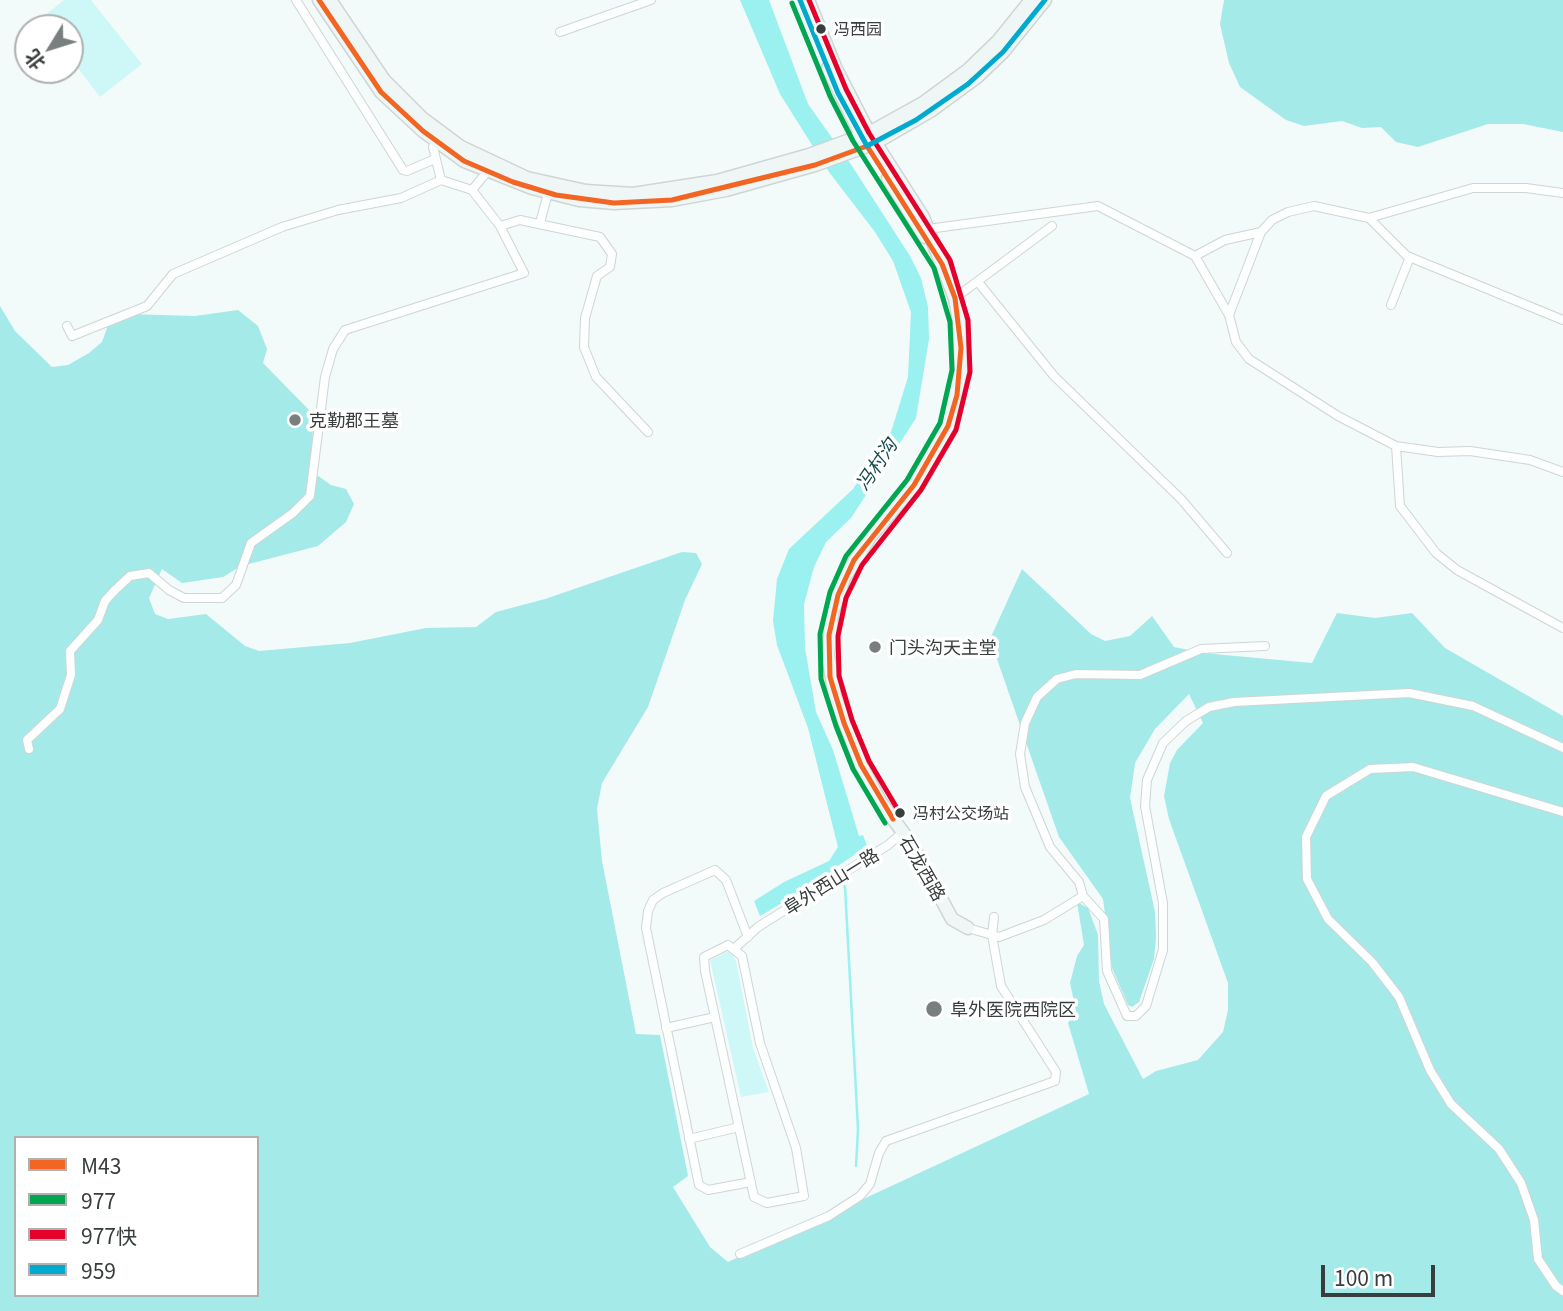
<!DOCTYPE html>
<meta charset="utf-8">
<style>
body{margin:0}
#map{position:relative;width:1563px;height:1311px;overflow:hidden;background:#f3fafa;font-family:Georgia,"Noto Sans SC",serif}
canvas{display:block}
.legend{position:absolute;left:14px;top:1136px;width:245px;height:161px;box-sizing:border-box;background:#fff;border:2px solid #afb1b1;margin:0;padding:9px 12px;list-style:none;font-size:21px;color:#383d3d}
.legend li{display:flex;align-items:center;gap:14px;height:35px}
.legend b{width:35px;border:2px solid #afb1b1}
.north{position:absolute;left:14px;top:14px;width:70px;height:70px;box-sizing:border-box;background:#fff;border:2px solid #afb1b1;border-radius:50%;rotate:232deg;font-size:19px;font-weight:700;line-height:28px;text-align:center;color:#383d3d}
.north::after{content:'';display:block;margin:auto;width:24px;height:32px;background:#797f7f;clip-path:polygon(50% 0,100% 100%,50% 72%,0 100%)}
.scale{position:absolute;left:1321px;top:1265px;width:114px;height:32px;box-sizing:border-box;border:4px solid #383d3d;border-top:0;padding-left:9px;font-size:21px;line-height:24px;white-space:nowrap;color:#383d3d;-webkit-text-stroke:5px #fff;paint-order:stroke}
</style>
<div id="map">
<canvas width="1563" height="1311"></canvas>
<ul class="legend">
<li><b style="height:9px;background:#f26522"></b>M43</li>
<li><b style="height:9px;background:#00a651"></b>977</li>
<li><b style="height:9px;background:#e4002b"></b>977快</li>
<li><b style="height:9px;background:#00a9ce"></b>959</li>
</ul>
<div class="north">北</div>
<div class="scale">100 m</div>
</div>
<script>
const ctx = document.querySelector('canvas').getContext('2d');
ctx.lineJoin = 'round';
function fill(path, color) {
  ctx.fillStyle = color;
  ctx.fill(path, 'evenodd');
}
function shape(rows) {
  const path = new Path2D();
  for (const r of rows) {
    path.moveTo(r[0], r[1]);
    for (let i = 2; i < r.length; i += 2) path.lineTo(r[i], r[i + 1]);
  }
  return path;
}
function stroke(path, color, width, dash) {
  ctx.strokeStyle = color;
  ctx.lineWidth = width;
  ctx.lineCap = dash ? 'butt' : 'round';
  ctx.setLineDash(dash || []);
  ctx.stroke(path);
}
function drawText(font, color, halo, rows, align = 'center') {
  ctx.font = font + ' Georgia,"Noto Sans SC",serif';
  ctx.lineWidth = 7;
  ctx.setLineDash([]);
  ctx.textBaseline = 'middle';
  ctx.strokeStyle = halo;
  ctx.fillStyle = color;
  for (const [text, x, y, turn = 0] of rows) {
    ctx.save();
    ctx.translate(x, y);
    ctx.rotate((+turn || 0) * Math.PI / 180);
    ctx.textAlign = isNaN(turn) ? turn : align;
    if (halo) ctx.strokeText(text, 0, 0);
    ctx.fillText(text, 0, 0);
    ctx.restore();
  }
}
fill(shape([
 [64,0,91,0,142,64,100,97,70,58,70,28,46,28,39,20],
 [731,950,736,961,753,1048,769,1092,741,1097,710,960]
]), '#cef8f7');
fill(shape([
 [1224,0,1563,0,1563,132,1523,124,1488,124,1418,147,1396,142,1381,127,1362,128,1342,121,1304,126,1286,120,1240,87,1229,63,1220,24],
 [0,306,15,331,52,367,68,365,89,353,102,342,110,320,128,314,195,316,238,310,258,326,267,349,263,363,312,413,314,473,331,485,346,489,354,504,346,522,318,546,241,566,223,577,182,583,162,569,149,598,155,614,168,619,206,614,245,646,259,651,350,643,426,628,476,627,496,612,545,599,682,552,696,553,702,564,685,600,648,707,602,783,597,809,602,861,636,1034,660,1035,688,1176,673,1187,710,1247,728,1262,1089,1094,1068,1023,1076,1011,1070,983,1077,956,1084,945,1077,902,1088,908,1098,935,1099,981,1104,1004,1143,1079,1156,1071,1198,1060,1223,1032,1228,1010,1228,983,1169,819,1164,796,1170,763,1177,750,1203,723,1189,694,1155,729,1135,763,1130,798,1155,912,1156,937,1154,959,1139,1002,1132,1007,1128,1005,1112,968,1103,899,1059,837,990,639,1022,569,1091,634,1105,641,1130,636,1152,616,1174,647,1203,653,1312,663,1337,613,1375,618,1412,613,1445,648,1563,716,1563,1311,0,1311],
 [16,1138,257,1138,257,1295,16,1295]
]), '#a4eae9');
fill(shape([
 [740,0,769,0,808,104,852,166,910,256,921,278,928,307,929,339,916,418,851,518,826,542,814,567,804,604,805,648,816,712,833,750,859,836,863,835,867,846,835,868,836,871,760,916,754,901,784,882,829,861,838,847,808,728,777,645,773,621,777,579,789,549,853,489,891,432,908,377,911,312,893,261,875,232,829,172,780,94]
]), '#9bf0f0');
stroke(shape([
 [833,865,845,887,858,1129,856,1166]
]), '#9bf0f0', 2.5);
const street = shape([
 [296,0,403,170,407,171,435,159],
 [560,32,651,0],
 [441,180,472,190,500,226,520,220,600,237,612,254,610,267,597,276,585,318,584,347,596,377,648,432],
 [472,190,487,172],
 [1369,218,1407,256,1563,320],
 [540,223,548,193],
 [928,229,1098,206,1195,256],
 [1261,232,1225,240,1195,256,1229,315,1236,342,1249,359,1338,416,1396,446,1438,452,1470,451,1530,460,1563,472],
 [978,282,1054,376,1181,499,1227,553],
 [955,298,1052,226],
 [1391,305,1410,257],
 [1229,315,1261,232,1272,220,1288,212,1314,206,1369,218,1473,188,1526,188,1563,193],
 [67,326,72,336,147,306,173,274,282,227,338,210,401,198,441,180,433,147,439,138],
 [1396,446,1400,506,1436,553,1457,570,1563,628],
 [29,749,27,740,60,709,71,675,70,651,98,620,105,601,114,591,130,576,149,573,169,590,184,598,222,598,236,585,251,543,293,513,310,496,325,377,333,349,345,330,524,273,500,226],
 [1563,812,1413,767,1370,769,1326,796,1306,837,1307,879,1328,919,1372,962,1399,997,1430,1070,1451,1104,1499,1149,1521,1183,1534,1220,1538,1259,1556,1286,1563,1291],
 [1083,896,1079,882,1050,847,1025,787,1020,754,1025,723,1037,697,1057,679,1076,674,1140,675,1201,649,1265,646],
 [968,928,999,937,1044,920,1083,896,1104,919,1107,971,1127,1016,1136,1016,1146,1006,1163,950,1163,903,1145,806,1147,780,1163,743,1186,721,1209,707,1234,702,1409,693,1473,706,1563,748],
 [748,937,726,880,715,870,663,893,653,900,648,911,646,928,699,1185,708,1190,751,1182],
 [728,945,742,956,760,1043,796,1148,804,1196,767,1203,754,1197,705,971,704,957,728,945],
 [735,948,758,927,888,845,902,833],
 [666,1028,715,1017],
 [689,1139,739,1127],
 [740,1254,829,1216,860,1196,870,1184,879,1153,886,1141,1055,1081,1056,1072,1001,986,992,935,994,917]
]);
const secondary = shape([
 [319,0,381,92,423,131,464,161,532,188,579,200,614,203,672,200,726,190,815,165,875,143,932,110,977,77,1003,52,1045,0],
 [330,0,384,80,422,118,461,147,527,178,586,191,633,194,717,181,809,155,869,133,923,103,968,70,998,41,1031,0],
 [808,0,836,69,869,133,923,217,955,298,959,321,961,371,948,426,914,485,870,537,844,578,832,614,828,655,835,697,861,765,880,801,913,846,952,919,968,928],
 [828,68,865,143],
 [888,178,925,237]
]);
stroke(street, '#cfd5d4', 10);
stroke(secondary, '#cfd5d4', 15);
stroke(street, '#fdfefe', 8);
stroke(secondary, '#eef6f6', 12);
stroke(shape([
 [319,0,381,92,423,131,464,161,513,182,556,195,614,203,672,200,815,165,867,146,942,264,955,298,961,348,957,395,948,426,914,485,854,560,838,595,829,635,830,677,844,723,861,765,893,819]
]), '#f26522', 5);
stroke(shape([
 [792,3,830,96,853,141,934,268,950,322,952,370,940,423,907,480,846,556,830,592,820,634,821,679,836,726,853,769,885,823]
]), '#00a651', 5);
stroke(shape([
 [809,0,846,89,869,133,950,260,968,320,970,372,956,430,921,490,862,565,846,598,838,636,839,676,852,720,869,761,901,815]
]), '#e4002b', 5);
stroke(shape([
 [800,0,838,93,867,146,916,120,968,84,1003,52,1045,0]
]), '#00a9ce', 5);
for (const [x, y, r, color] of [
 [821,29,6,"#383d3d"],
 [295,420,7,"#797f7f"],
 [875,647,7,"#797f7f"],
 [900,813,6,"#383d3d"],
 [934,1009,9,"#797f7f"]
]) {
  const dot = new Path2D();
  dot.arc(x, y, r, 0, 2 * Math.PI);
  ctx.fillStyle = color;
  ctx.fill(dot);
  stroke(dot, '#fff', 2.5);
}
drawText('16px', '#383d3d', '#fff', [
 ["冯西园",834,29],
 ["冯村公交场站",913,813]
], 'left');
drawText('18px', '#383d3d', '#fff', [
 ["克勤郡王墓",309,420],
 ["门头沟天主堂",889,647],
 ["阜外医院西院区",950,1009]
], 'left');
drawText('18px', '#383d3d', '#fff', [
 ["石龙西路",923,868,60],
 ["阜外西山一路",831,881,-32]
]);
drawText('italic 19px', '#194e4e', '#fff', [
 ["冯村沟",876,464,-56]
]);
</script>
